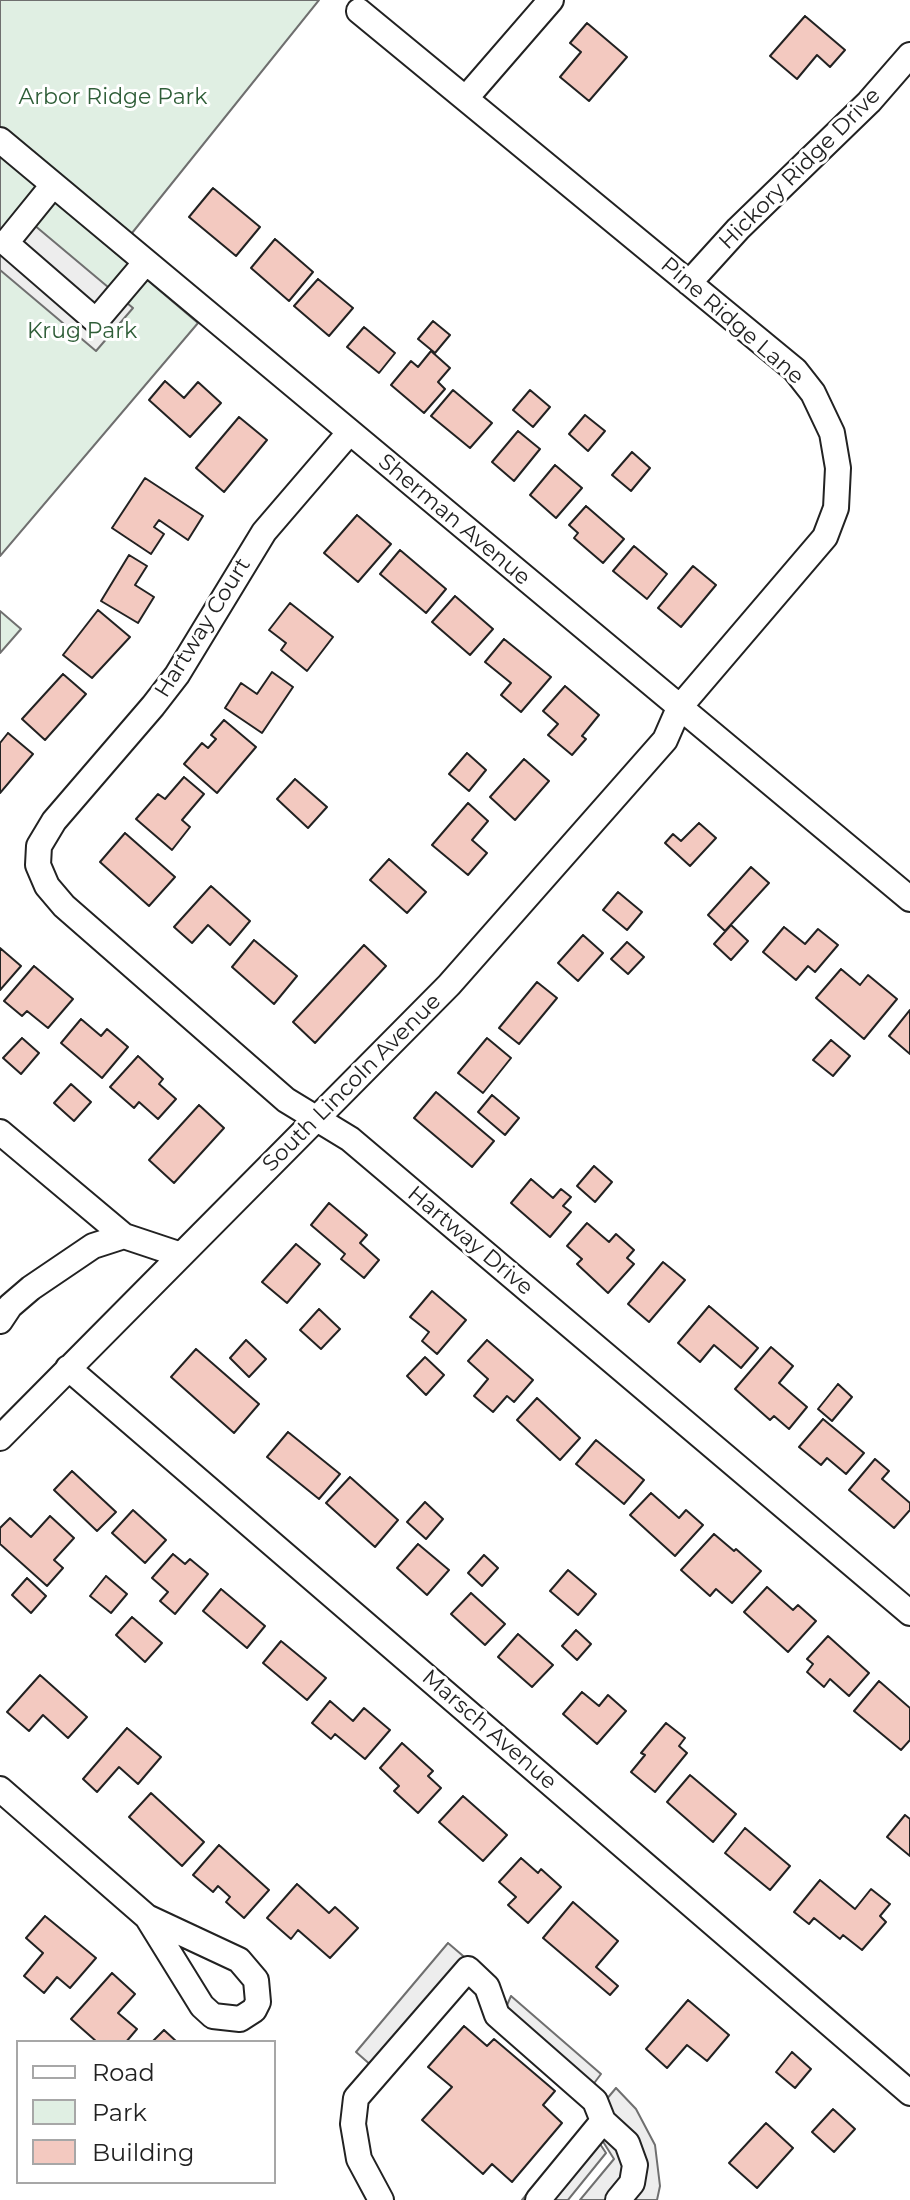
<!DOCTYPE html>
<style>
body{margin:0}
#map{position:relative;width:910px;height:2200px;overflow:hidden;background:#fff;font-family:Montserrat,sans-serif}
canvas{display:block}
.legend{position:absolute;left:16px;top:2040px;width:260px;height:144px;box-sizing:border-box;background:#fff;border:2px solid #a7a7a7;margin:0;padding:10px 14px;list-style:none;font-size:24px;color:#222}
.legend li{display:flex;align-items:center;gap:16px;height:40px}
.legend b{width:40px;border:2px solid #a7a7a7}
</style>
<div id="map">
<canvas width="910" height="2200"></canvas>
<ul class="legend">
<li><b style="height:10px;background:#fff"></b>Road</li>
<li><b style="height:22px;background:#e0efe3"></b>Park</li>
<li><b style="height:22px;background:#f3c9c0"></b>Building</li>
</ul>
</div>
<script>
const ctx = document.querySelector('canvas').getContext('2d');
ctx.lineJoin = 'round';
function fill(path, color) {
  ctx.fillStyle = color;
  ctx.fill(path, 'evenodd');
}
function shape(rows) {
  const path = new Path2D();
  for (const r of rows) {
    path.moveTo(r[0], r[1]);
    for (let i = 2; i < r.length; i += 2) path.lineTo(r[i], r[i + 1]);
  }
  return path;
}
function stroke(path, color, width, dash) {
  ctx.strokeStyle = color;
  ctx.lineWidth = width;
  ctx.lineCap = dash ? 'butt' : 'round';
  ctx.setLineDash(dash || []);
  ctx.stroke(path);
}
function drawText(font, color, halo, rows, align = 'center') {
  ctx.font = font + ' Montserrat,sans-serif';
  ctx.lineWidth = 6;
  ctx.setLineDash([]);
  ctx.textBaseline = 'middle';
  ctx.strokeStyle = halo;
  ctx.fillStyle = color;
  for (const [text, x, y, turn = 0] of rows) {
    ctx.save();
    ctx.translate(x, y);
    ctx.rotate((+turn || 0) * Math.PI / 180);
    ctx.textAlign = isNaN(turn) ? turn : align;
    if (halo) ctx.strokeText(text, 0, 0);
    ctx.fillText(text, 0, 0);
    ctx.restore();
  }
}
const green = shape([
 [0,0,319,0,124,243,0,134,0,0],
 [0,155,198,323,0,556,0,155],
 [0,611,21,629,0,653,0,611]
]);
fill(green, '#e0efe3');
stroke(green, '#6f6f6f', 2);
const parking = shape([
 [21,214,133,308,96,351,0,270,0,239,21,214],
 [448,1943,476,1967,381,2074,356,2052,448,1943],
 [511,1996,601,2074,592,2086,504,2012,511,1996],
 [616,2088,636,2109,655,2145,660,2186,657,2200,580,2200,614,2159,602,2140,600,2144,606,2153,568,2200,522,2200,616,2088]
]);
fill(parking, '#ededed');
stroke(parking, '#6f6f6f', 2);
const building = shape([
 [805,16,845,50,830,67,817,55,797,79,770,56,805,16],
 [587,23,627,57,589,101,560,77,581,52,570,43,587,23],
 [213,188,260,227,236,256,189,217,213,188],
 [275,239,313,272,289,301,251,268,275,239],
 [318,279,353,308,329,336,294,306,318,279],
 [433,321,450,335,435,353,418,339,433,321],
 [364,327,395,353,379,373,347,347,364,327],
 [431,351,450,368,438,382,445,389,424,413,391,385,411,361,418,367,431,351],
 [165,381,184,398,198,382,221,403,190,437,149,400,165,381],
 [453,390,492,423,470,448,431,416,453,390],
 [530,390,550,407,533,427,513,410,530,390],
 [585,415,605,431,588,451,569,434,585,415],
 [239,417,267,440,224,492,196,468,239,417],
 [518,431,540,449,514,481,492,462,518,431],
 [632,452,650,468,631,491,612,475,632,452],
 [555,465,582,488,556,518,530,495,555,465],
 [145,478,203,516,188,540,159,520,154,527,164,534,151,554,112,528,145,478],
 [586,506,624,539,603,563,574,538,578,533,569,525,586,506],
 [357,515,391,544,358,582,324,553,357,515],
 [634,546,667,574,647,599,613,571,634,546],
 [400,550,446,589,426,613,380,574,400,550],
 [129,555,147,566,135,585,154,597,138,623,101,601,129,555],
 [693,566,716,585,681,627,658,608,693,566],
 [455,596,493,629,470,655,432,622,455,596],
 [290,603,333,637,307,671,281,650,286,643,269,630,290,603],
 [98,610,130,637,92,678,63,655,98,610],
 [504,639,551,677,521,712,501,695,511,683,485,662,504,639],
 [272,672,293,687,262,733,225,708,241,683,257,694,272,672],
 [63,674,86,694,45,740,22,719,63,674],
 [565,686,599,715,582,736,586,739,572,755,548,735,558,724,543,711,565,686],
 [224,720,256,747,217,793,184,764,202,743,208,748,216,739,211,735,224,720],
 [8,733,33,754,0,793,0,743,8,733],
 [467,753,486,770,469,791,449,774,467,753],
 [524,759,549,781,515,820,490,797,524,759],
 [184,777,204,794,182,820,190,827,172,850,136,819,158,794,165,799,184,777],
 [295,779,327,807,308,828,277,799,295,779],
 [468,803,488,821,472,840,487,853,468,875,432,845,468,803],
 [699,823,716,838,690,866,665,843,673,834,681,841,699,823],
 [125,833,175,877,149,906,100,862,125,833],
 [389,859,426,892,407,913,370,880,389,859],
 [751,867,769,883,725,931,708,915,751,867],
 [211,886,250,921,230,945,208,925,192,943,174,927,211,886],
 [618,892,642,912,627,930,603,910,618,892],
 [731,925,748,941,731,960,714,944,731,925],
 [784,927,805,944,818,929,838,945,815,972,808,966,796,980,763,952,784,927],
 [583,935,603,953,578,981,558,963,583,935],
 [254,940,297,976,274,1004,232,967,254,940],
 [627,942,644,957,628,974,611,959,627,942],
 [364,945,386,966,315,1043,293,1022,364,945],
 [0,948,21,966,0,990,0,948],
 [34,966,73,999,48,1028,27,1011,22,1016,4,1001,34,966],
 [841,969,860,985,868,975,897,999,864,1039,816,998,841,969],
 [537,982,557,998,519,1044,499,1028,537,982],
 [910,1010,910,1054,889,1036,910,1010],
 [81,1019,101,1036,107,1029,128,1047,102,1078,61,1043,81,1019],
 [22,1038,39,1053,21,1074,3,1058,22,1038],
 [487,1038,511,1058,483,1093,458,1073,487,1038],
 [831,1040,850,1056,833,1076,813,1060,831,1040],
 [138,1056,163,1079,159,1084,176,1099,158,1119,139,1102,134,1108,110,1087,138,1056],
 [71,1084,91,1102,74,1121,54,1103,71,1084],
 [436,1092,494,1141,472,1167,414,1118,436,1092],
 [492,1095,519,1118,505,1135,478,1112,492,1095],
 [199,1105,224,1128,174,1183,149,1160,199,1105],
 [594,1166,612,1182,595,1202,577,1186,594,1166],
 [531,1179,553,1198,561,1189,571,1197,563,1206,571,1212,550,1237,511,1203,531,1179],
 [329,1203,367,1235,360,1243,379,1260,364,1278,341,1259,345,1254,311,1225,329,1203],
 [587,1223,609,1242,616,1234,634,1250,627,1258,634,1264,608,1293,577,1264,582,1259,567,1246,587,1223],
 [296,1244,320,1264,287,1303,262,1282,296,1244],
 [663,1262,685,1280,649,1322,628,1304,663,1262],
 [432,1291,466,1320,437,1354,422,1341,429,1332,410,1317,432,1291],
 [709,1306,758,1348,741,1368,714,1345,700,1362,678,1343,709,1306],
 [319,1309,340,1329,321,1349,300,1330,319,1309],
 [246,1340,266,1359,249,1377,230,1358,246,1340],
 [487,1340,533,1380,514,1402,507,1396,493,1412,474,1396,488,1379,468,1361,487,1340],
 [771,1347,793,1366,779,1383,807,1407,789,1429,774,1416,770,1420,735,1389,771,1347],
 [196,1349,259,1404,234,1433,171,1377,196,1349],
 [425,1357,444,1375,426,1395,407,1376,425,1357],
 [838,1384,852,1397,832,1421,818,1409,838,1384],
 [537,1398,580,1438,560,1460,517,1420,537,1398],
 [823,1419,864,1453,846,1474,827,1458,821,1465,799,1447,823,1419],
 [288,1432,340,1474,319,1499,267,1457,288,1432],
 [596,1440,644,1480,624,1504,576,1464,596,1440],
 [875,1459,889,1471,882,1479,910,1503,910,1510,894,1528,849,1490,875,1459],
 [72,1471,116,1512,97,1531,54,1490,72,1471],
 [350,1477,398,1520,375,1547,326,1503,350,1477],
 [651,1493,679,1518,686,1510,703,1525,675,1556,630,1515,651,1493],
 [425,1502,443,1519,426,1539,407,1522,425,1502],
 [133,1510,166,1540,145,1563,112,1533,133,1510],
 [50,1516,74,1538,54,1560,63,1568,47,1586,0,1544,0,1528,10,1518,31,1537,50,1516],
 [714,1534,734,1551,736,1549,761,1571,732,1603,716,1589,710,1596,681,1570,714,1534],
 [418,1544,449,1570,427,1595,397,1568,418,1544],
 [173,1554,185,1564,190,1559,208,1574,175,1614,160,1601,168,1592,152,1578,173,1554],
 [484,1555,498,1568,482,1586,468,1573,484,1555],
 [568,1570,596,1594,578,1615,550,1591,568,1570],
 [106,1576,127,1594,111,1613,90,1596,106,1576],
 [27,1578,46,1596,31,1613,12,1595,27,1578],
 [767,1587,793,1610,798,1605,816,1621,788,1652,744,1612,767,1587],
 [221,1589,265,1626,247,1648,203,1611,221,1589],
 [471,1593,505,1624,485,1645,451,1614,471,1593],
 [132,1617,162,1643,145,1662,116,1635,132,1617],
 [576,1630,591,1644,577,1660,562,1646,576,1630],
 [518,1634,553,1665,532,1687,498,1657,518,1634],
 [828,1636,869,1673,849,1696,830,1679,824,1687,807,1672,813,1664,807,1659,828,1636],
 [281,1641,326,1678,307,1700,263,1663,281,1641],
 [40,1675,87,1717,68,1738,43,1715,29,1731,7,1712,40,1675],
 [879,1681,910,1708,910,1740,901,1750,854,1711,879,1681],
 [582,1692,599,1706,608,1695,626,1711,597,1744,563,1714,582,1692],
 [330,1701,353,1721,364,1708,390,1730,365,1759,335,1734,331,1739,312,1723,330,1701],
 [666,1723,685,1738,679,1746,687,1753,655,1792,631,1772,645,1755,641,1753,666,1723],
 [127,1728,161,1757,138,1784,119,1767,97,1792,83,1779,127,1728],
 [402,1743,433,1771,428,1776,441,1788,418,1813,394,1791,399,1786,380,1768,402,1743],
 [690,1775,736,1814,713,1842,667,1802,690,1775],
 [151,1793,204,1842,182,1866,129,1817,151,1793],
 [463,1796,507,1835,483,1861,439,1822,463,1796],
 [905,1815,910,1819,910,1856,887,1837,905,1815],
 [745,1828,790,1866,770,1890,725,1853,745,1828],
 [219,1845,269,1890,244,1918,226,1902,230,1897,218,1886,213,1892,193,1875,219,1845],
 [521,1858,538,1873,541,1869,561,1887,528,1923,508,1905,516,1897,499,1882,521,1858],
 [820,1880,855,1909,871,1889,890,1904,880,1916,886,1922,862,1950,843,1935,840,1939,814,1918,809,1924,794,1912,820,1880],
 [297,1884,329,1913,335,1907,358,1928,330,1958,298,1930,291,1939,267,1918,297,1884],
 [573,1902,618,1941,596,1967,618,1986,610,1995,543,1938,573,1902],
 [45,1916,96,1958,70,1988,57,1977,44,1993,24,1976,43,1953,26,1938,45,1916],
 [112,1973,135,1994,118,2013,137,2029,126,2042,97,2042,71,2019,112,1973],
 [688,2000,729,2035,707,2061,687,2045,667,2068,646,2049,688,2000],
 [464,2026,487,2046,494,2039,555,2091,543,2105,562,2123,512,2182,492,2164,483,2174,422,2120,452,2087,428,2067,464,2026],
 [164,2030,177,2042,152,2042,164,2030],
 [792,2052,811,2069,795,2088,776,2072,792,2052],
 [833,2109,855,2129,834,2152,812,2132,833,2109],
 [766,2123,793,2148,757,2188,729,2163,766,2123]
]);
fill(building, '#f3c9c0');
stroke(building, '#222', 2);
const minor = shape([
 [466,98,551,0],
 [0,140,910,899],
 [53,185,6,243,96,321,146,262],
 [689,283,738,229,869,102,910,55],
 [349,433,264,532,177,675,153,706,54,821,39,846,38,865,47,886,64,906,286,1100,350,1139,910,1613],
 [0,1132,124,1236,181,1255],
 [0,1321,10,1306,31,1288,93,1246,124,1236],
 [68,1368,910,2093],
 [0,1438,449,985,665,740,679,708,825,537,836,508,838,468,832,433,813,393,795,370,359,11],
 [0,1789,147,1917,239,1960,256,1980,258,2002,254,2010,240,2019,213,2016,202,2006,147,1917],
 [381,2200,359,2159,353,2124,356,2098,468,1969,487,1987,497,2015,595,2101,603,2121,627,2143,635,2165,632,2183,618,2200],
 [538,2200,603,2121]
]);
stroke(minor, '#222', 28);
stroke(minor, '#fff', 24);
drawText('22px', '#2f5e38', '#fff', [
 ["Arbor Ridge Park",113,98],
 ["Krug Park",82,332]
]);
drawText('22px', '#222', '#fff', [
 ["Hickory Ridge Drive",800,169,-45],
 ["Pine Ridge Lane",732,321,41],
 ["Sherman Avenue",454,520,40],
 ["Hartway Court",203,628,-58],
 ["South Lincoln Avenue",352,1083,-45],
 ["Hartway Drive",470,1241,40],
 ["Marsch Avenue",489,1730,41]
]);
</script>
